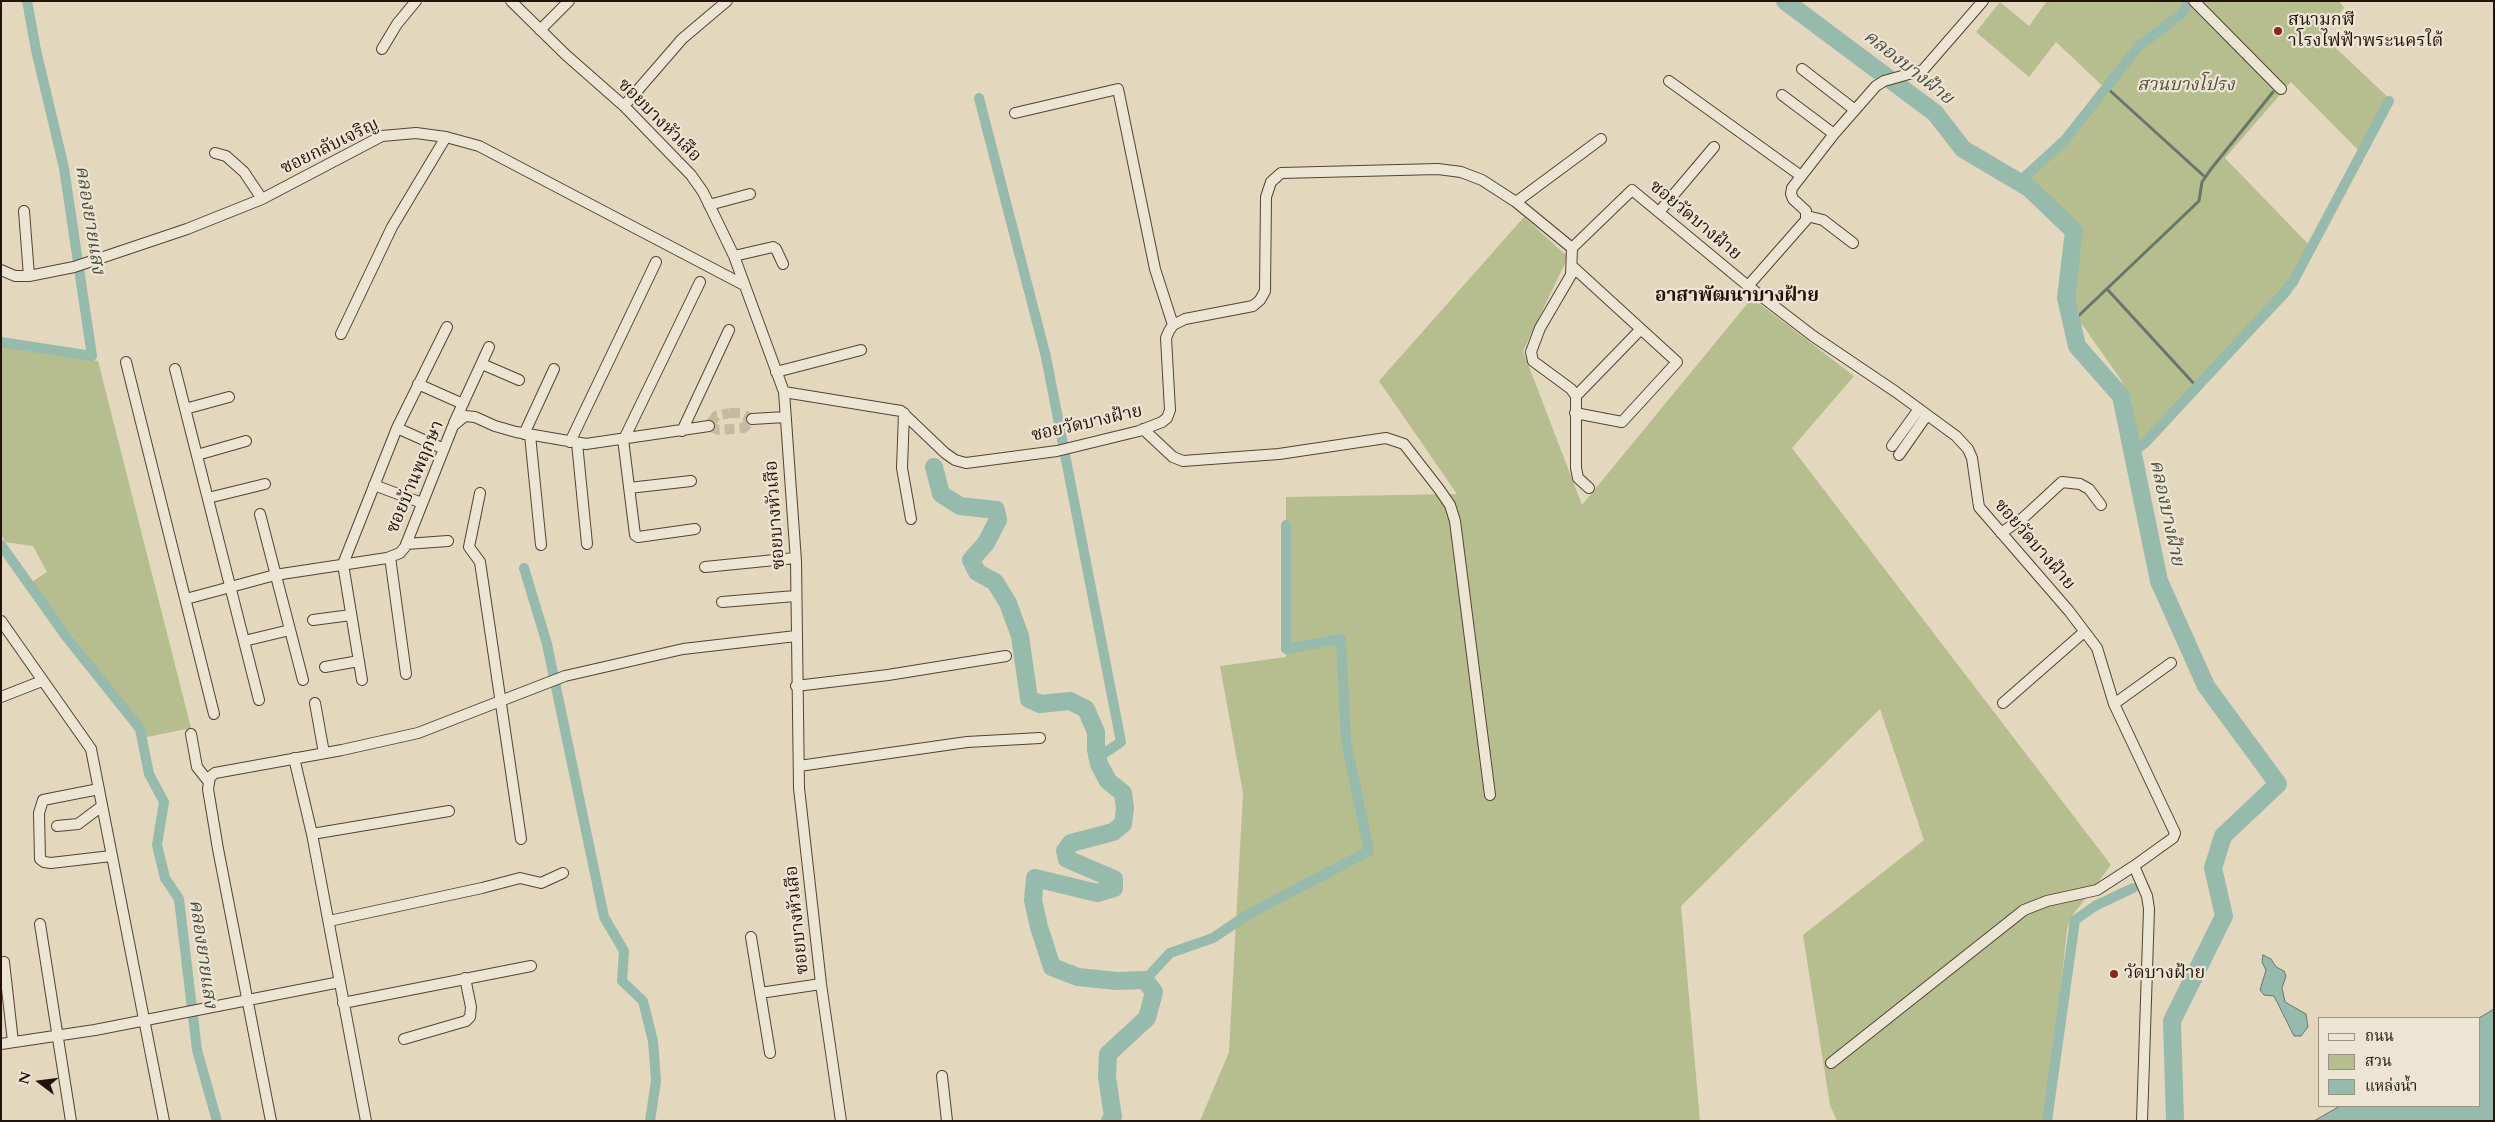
<!DOCTYPE html>
<meta charset="utf-8">
<style>
body{margin:0}
#map{position:relative;width:2495px;height:1122px;overflow:hidden;background:#e3d7bd;font-family:Cardo,"Noto Serif Thai",serif}
canvas{display:block}
.frame{position:absolute;inset:0;border:2px solid #251207;pointer-events:none}
.legend{position:absolute;left:2318px;top:1017px;width:162px;height:90px;box-sizing:border-box;background:#ede5d4;border:1px solid #9d9182;margin:0;padding:6px 9px;list-style:none;font-size:15px;color:#251207}
.legend li{display:flex;align-items:center;gap:10px;height:25px}
.legend b{width:25px;border:1px solid #9d9182}
.north{position:absolute;left:15px;top:1057px;width:50px;height:50px;-webkit-text-stroke:4px #ede5d4;paint-order:stroke;rotate:285deg;font-size:14px;font-weight:700;line-height:20px;text-align:center;color:#251207}
.north::after{content:'';display:block;margin:auto;width:18px;height:22px;background:#251207;clip-path:polygon(50% 0,100% 100%,50% 72%,0 100%)}
</style>
<div id="map">
<canvas width="2495" height="1122"></canvas>
<div class="frame"></div>
<ul class="legend">
<li><b style="height:6px;background:#ede5d4"></b>ถนน</li>
<li><b style="height:14px;background:#b6bd8f"></b>สวน</li>
<li><b style="height:14px;background:#96baab"></b>แหล่งน้ำ</li>
</ul>
<div class="north">N</div>
</div>
<script>
const ctx = document.querySelector('canvas').getContext('2d');
ctx.lineJoin = 'round';
function fill(path, color) {
  ctx.fillStyle = color;
  ctx.fill(path, 'evenodd');
}
function shape(rows) {
  const path = new Path2D();
  for (const r of rows) {
    path.moveTo(r[0], r[1]);
    for (let i = 2; i < r.length; i += 2) path.lineTo(r[i], r[i + 1]);
  }
  return path;
}
function stroke(path, color, width, dash) {
  ctx.strokeStyle = color;
  ctx.lineWidth = width;
  ctx.lineCap = dash ? 'butt' : 'round';
  ctx.setLineDash(dash || []);
  ctx.stroke(path);
}
function drawText(font, color, halo, rows, align = 'center') {
  ctx.font = font + ' Cardo,"Noto Serif Thai",serif';
  ctx.lineWidth = 4.5;
  ctx.setLineDash([]);
  ctx.textBaseline = 'middle';
  ctx.strokeStyle = halo;
  ctx.fillStyle = color;
  for (const [text, x, y, turn = 0] of rows) {
    ctx.save();
    ctx.translate(x, y);
    ctx.rotate((+turn || 0) * Math.PI / 180);
    ctx.textAlign = isNaN(turn) ? turn : align;
    if (halo) ctx.strokeText(text, 0, 0);
    ctx.fillText(text, 0, 0);
    ctx.restore();
  }
}
fill(shape([
 [2047,1,2186,1,2193,9,2200,1,2339,1,2344,8,2322,35,2393,102,2364,156,2291,82,2225,158,2313,249,2289,296,2139,454,2131,400,2121,380,2072,310,2071,286,2081,250,2080,233,2028,176,2109,92,2056,42,2029,77,1976,32,2000,2,2029,26],
 [1524,217,1568,257,1523,351,1582,505,1752,298,1854,376,1792,448,2111,865,2072,916,2067,929,2052,1070,2044,1121,1837,1121,1830,1105,1803,935,1924,840,1880,709,1681,906,1700,1121,1200,1121,1229,1052,1243,793,1220,666,1286,657,1286,497,1457,494,1379,381],
 [1,345,98,361,191,728,147,737,32,582,47,572,33,546,5,542,1,534]
]), '#b6bd8f');
const water = shape([
 [2263,955,2271,959,2276,967,2284,971,2286,976,2282,988,2285,1002,2306,1014,2308,1027,2301,1036,2294,1036,2274,996,2264,995,2260,990,2266,970,2262,962,2263,955],
 [2494,1009,2494,1121,2314,1121,2340,1106,2479,1106,2479,1018,2494,1009]
]);
fill(water, '#96baab');
stroke(water, '#697769', 1);
stroke(shape([
 [2106,87,2205,177],
 [2107,289,2197,387],
 [2071,323,2199,201,2202,182,2211,169,2273,92]
]), '#697769', 3);
stroke(shape([
 [979,98,1046,357,1121,742,1097,758],
 [2019,182,2065,140,2138,47,2181,14,2190,1],
 [1,342,92,356,64,168,36,50,27,1],
 [2132,453,2145,443,2284,293,2293,282,2389,101],
 [1,545,68,639,140,729,149,774,164,802,157,845,165,878,179,899,197,1050,217,1121],
 [524,568,547,644,604,917,624,951,622,981,643,1001,653,1041,656,1081,650,1121],
 [1145,980,1170,953,1213,938,1247,915,1369,851,1346,741,1341,639,1286,649,1286,525],
 [2047,1121,2075,920,2095,906,2133,888]
]), '#96baab', 10);
stroke(shape([
 [1785,1,1935,113,1963,149,2029,188,2074,231,2066,298,2077,346,2121,396,2159,581,2206,686,2278,784,2223,836,2213,868,2224,916,2172,1021,2175,1121],
 [934,467,941,494,960,506,996,510,998,520,986,543,971,560,977,572,995,582,1008,603,1020,636,1029,699,1040,704,1070,701,1086,709,1096,732,1096,750,1099,764,1108,781,1123,793,1125,808,1123,824,1113,832,1071,843,1065,851,1067,859,1114,879,1114,888,1097,893,1035,878,1033,900,1039,927,1052,967,1078,977,1117,981,1145,980,1154,992,1147,1018,1108,1054,1107,1077,1113,1117,1110,1121]
]), '#96baab', 18);
stroke(shape([
 [730,413,740,413,752,419,744,428,718,430,709,426,716,416,730,413]
]), '#c6b9a2', 10, [10, 5]);
const minor = shape([
 [511,1,566,55,624,106,691,175,703,192,734,256,784,392,796,561,799,788,821,984,841,1121],
 [2194,1,2281,89],
 [540,30,569,1],
 [382,49,397,24,416,1],
 [1802,69,1855,110],
 [1669,81,1801,176],
 [1782,95,1834,134],
 [624,106,682,39,727,1],
 [1015,113,1118,89,1155,269,1173,325],
 [215,153,226,156,244,172,262,199],
 [1516,202,1601,139],
 [709,205,750,194],
 [24,211,29,276],
 [1659,212,1714,147],
 [1807,216,1823,220,1853,243],
 [1572,248,1571,275,1540,328,1531,352,1533,361,1571,389,1576,396,1576,468,1578,478,1589,488],
 [734,256,773,247,776,249,783,264],
 [1573,267,1677,362,1622,422,1575,413],
 [1,270,15,276,29,276,74,267,187,229,262,199,382,136,416,133,446,137,479,146,744,285],
 [1748,286,1806,220,1806,211,1793,199,1791,194,1792,188,1834,134,1876,86,1884,81,1923,70,1983,1],
 [341,334,392,227,446,137],
 [126,362,214,714],
 [482,364,519,380],
 [175,369,259,700],
 [776,372,861,350],
 [418,384,463,404],
 [784,392,901,411,945,453,955,460,966,463,1057,451,1139,431,1162,422,1167,418,1170,410,1166,338,1169,331,1173,325,1185,319,1253,306,1260,300,1265,291,1266,197,1271,182,1281,173,1438,169,1461,172,1482,180,1516,202,1572,248,1632,190,1748,286,1813,336,1896,392,1956,436,1968,449,1972,458,1979,507,2069,611,2097,648,2114,704,2175,833,2173,838,2134,866,2147,896,2149,909,2142,1121],
 [1576,396,1641,329],
 [185,409,229,397],
 [904,413,902,468,911,519],
 [752,419,785,417],
 [454,423,489,347],
 [397,428,444,449],
 [1143,429,1173,457,1183,461,1279,454,1386,438,1404,444,1439,489,1450,505,1455,521,1490,795],
 [682,431,729,330],
 [524,434,554,369],
 [530,435,541,545],
 [623,439,635,535,638,537,695,529],
 [624,439,700,282],
 [570,442,656,262],
 [577,443,587,544],
 [1892,446,1919,409],
 [197,455,246,441],
 [1899,455,1927,415],
 [374,485,422,503],
 [629,488,691,481],
 [480,493,469,547,480,562,521,839],
 [208,498,265,484],
 [260,514,303,680],
 [2001,533,2023,518,2062,482,2080,484,2089,489,2101,505],
 [406,544,448,541],
 [390,557,406,674],
 [705,567,795,558],
 [186,599,275,575,387,558,400,553,405,547,453,426,465,416,475,417,495,426,516,432,586,444,709,426],
 [722,602,795,596],
 [313,620,351,615],
 [1,621,91,749,164,1121],
 [244,641,290,630],
 [325,667,359,661],
 [362,680,343,564,397,428,447,327],
 [796,686,888,675,1006,656],
 [1,697,42,681],
 [315,703,324,753],
 [2003,703,2084,632],
 [2114,704,2171,663],
 [191,734,197,767,208,781],
 [294,758,312,834,366,1121],
 [799,766,967,742,1040,738],
 [99,789,43,800,39,813,40,859,44,862,51,863,111,856],
 [57,826,78,824,102,806],
 [312,834,449,811],
 [329,921,482,888,520,878,541,883,563,873],
 [40,924,71,1121],
 [751,937,770,1053],
 [4,962,13,1042],
 [760,993,821,984],
 [343,1003,531,966],
 [404,1039,466,1021,470,1017,471,1007,465,978],
 [1,1044,95,1030,340,982],
 [1831,1063,2024,910,2047,901,2097,890,2134,866],
 [942,1076,947,1121],
 [271,1121,218,849,208,789,210,777,215,773,342,750,418,733,565,676,683,649,796,636]
]);
stroke(minor, '#544334', 12);
stroke(minor, '#ede5d4', 10);
for (const [x, y, r, color] of [
 [2278,31,5,"#8f2418"],
 [2114,974,5,"#8f2418"]
]) {
  const dot = new Path2D();
  dot.arc(x, y, r, 0, 2 * Math.PI);
  ctx.fillStyle = color;
  ctx.fill(dot);
  stroke(dot, '#ede5d4', 2);
}
drawText('18px', '#251207', '#ede5d4', [
 ["สนามกฬี",2288,21],
 ["าโรงไฟฟ้าพระนครใต้",2288,42],
 ["วัดบางฝ้าย",2124,974]
], 'left');
drawText('italic 18px', '#584e37', '#ede5d4', [
 ["สวนบางโปรง",2186,86]
]);
drawText('18px', '#251207', '#ede5d4', [
 ["ซอยบางหัวเสือ",659,121,45],
 ["ซอยกลับเจริญ",330,147,-26],
 ["ซอยวัดบางฝ้าย",1695,221,40],
 ["ซอยวัดบางฝ้าย",1087,424,-13],
 ["ซอยบ้านพฤกษา",416,477,-67],
 ["ซอยบางหัวเสือ",776,515,-94],
 ["ซอยวัดบางฝ้าย",2034,545,49],
 ["ซอยบางหัวเสือ",798,920,-96]
]);
drawText('italic 19px', '#4d4d40', '#ede5d4', [
 ["คลองบางฝ้าย",1908,68,38],
 ["คลองยายแสง",89,220,81],
 ["คลองบางฝ้าย",2166,513,78],
 ["คลองยายแสง",202,954,82]
]);
drawText('bold 19px', '#251207', '#ede5d4', [
 ["อาสาพัฒนาบางฝ้าย",1737,297]
]);
</script>
